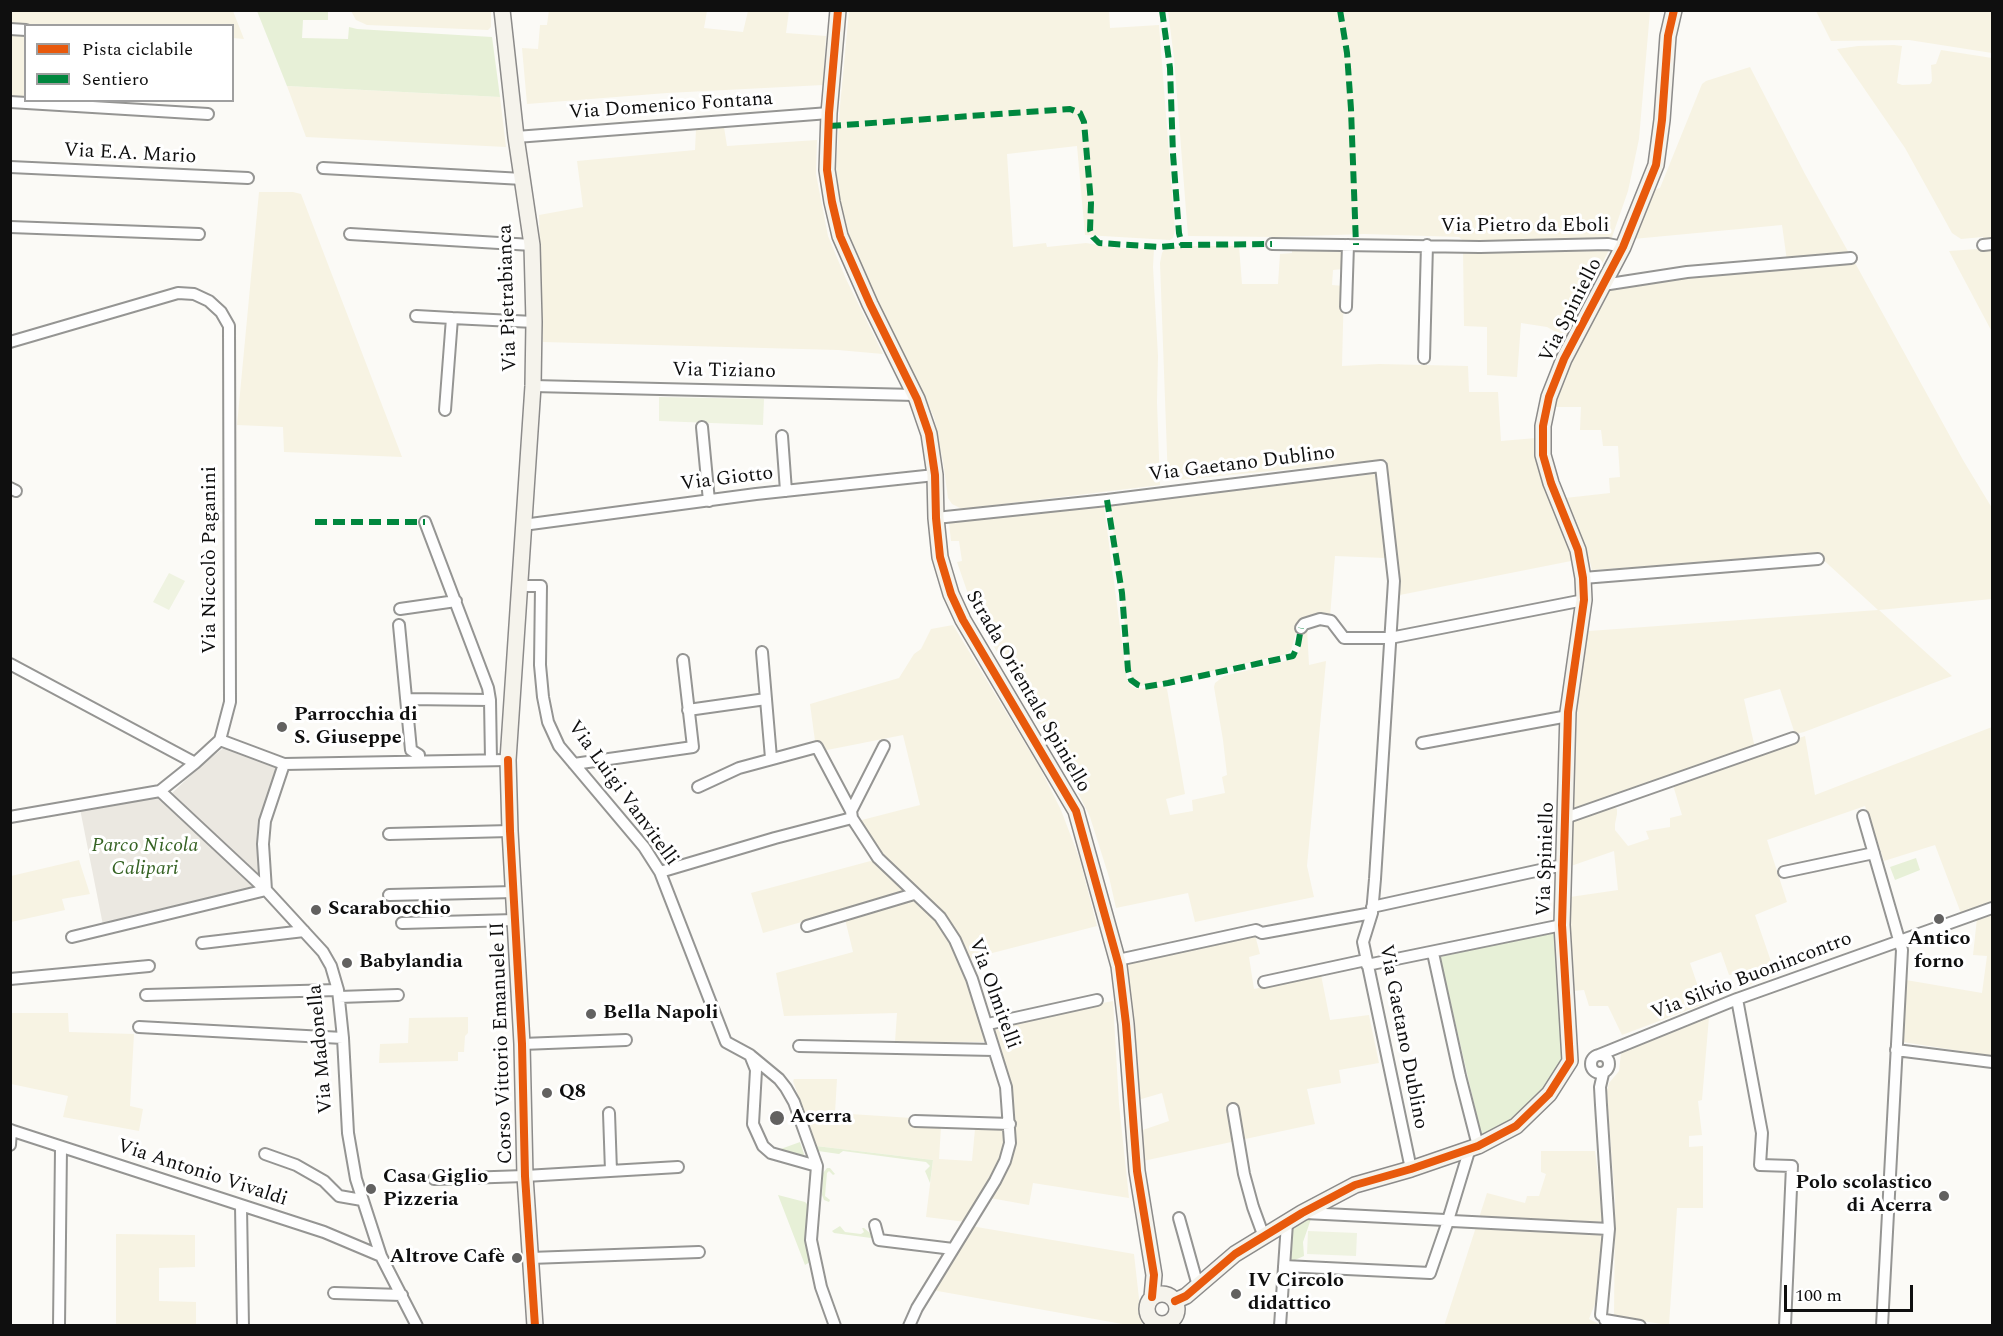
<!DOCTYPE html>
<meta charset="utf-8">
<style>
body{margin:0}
#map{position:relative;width:2003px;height:1336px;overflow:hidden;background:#fbfaf6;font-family:Spectral,serif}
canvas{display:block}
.frame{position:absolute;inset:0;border:12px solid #0f0f0f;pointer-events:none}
.legend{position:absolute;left:24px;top:24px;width:210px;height:78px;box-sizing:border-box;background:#fff;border:2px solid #9f9f9f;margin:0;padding:8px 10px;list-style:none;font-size:18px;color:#0f0f0f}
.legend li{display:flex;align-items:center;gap:12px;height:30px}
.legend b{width:30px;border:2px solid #9f9f9f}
.scale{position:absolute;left:1784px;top:1285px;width:129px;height:27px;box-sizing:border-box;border:3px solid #0f0f0f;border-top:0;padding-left:8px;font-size:18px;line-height:21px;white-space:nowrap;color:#0f0f0f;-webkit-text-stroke:4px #fff;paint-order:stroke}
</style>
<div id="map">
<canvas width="2003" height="1336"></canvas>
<div class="frame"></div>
<ul class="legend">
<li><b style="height:8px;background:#e8590c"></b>Pista ciclabile</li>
<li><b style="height:8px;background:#00873e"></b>Sentiero</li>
</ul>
<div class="scale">100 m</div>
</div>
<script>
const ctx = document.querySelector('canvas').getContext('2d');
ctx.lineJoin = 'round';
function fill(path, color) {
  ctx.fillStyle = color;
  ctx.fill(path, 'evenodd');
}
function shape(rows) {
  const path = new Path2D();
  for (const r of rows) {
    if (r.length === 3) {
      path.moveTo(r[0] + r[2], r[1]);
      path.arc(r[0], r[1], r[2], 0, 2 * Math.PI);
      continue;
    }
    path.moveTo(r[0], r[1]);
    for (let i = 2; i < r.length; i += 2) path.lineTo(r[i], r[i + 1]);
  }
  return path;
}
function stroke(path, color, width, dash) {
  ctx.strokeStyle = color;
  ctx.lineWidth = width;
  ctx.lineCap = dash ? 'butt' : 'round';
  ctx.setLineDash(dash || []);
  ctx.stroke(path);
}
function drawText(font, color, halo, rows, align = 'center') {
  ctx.font = font + ' Spectral,serif';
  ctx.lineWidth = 6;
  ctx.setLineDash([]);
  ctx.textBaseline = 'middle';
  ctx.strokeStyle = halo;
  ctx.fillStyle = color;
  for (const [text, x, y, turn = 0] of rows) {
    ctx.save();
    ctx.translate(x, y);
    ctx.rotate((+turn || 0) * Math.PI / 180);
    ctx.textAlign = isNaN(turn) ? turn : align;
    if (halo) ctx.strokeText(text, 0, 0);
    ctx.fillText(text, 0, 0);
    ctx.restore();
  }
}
fill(shape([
 [549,10,707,11,704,28,743,32,748,11,789,11,786,33,826,36,823,85,667,93,527,104,522,48,538,49,540,25,547,25],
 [1109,10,1110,28,1159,25,1175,230,1173,238,1170,240,1085,235,1077,146,1007,154,1013,247,1046,243,1047,247,1086,243,1117,248,1154,249,1153,267,1158,356,1157,402,1160,485,962,509,952,504,948,498,943,462,934,417,863,272,852,246,840,203,836,167,840,106,849,11],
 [10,11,233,11,244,39,233,38,232,26,26,26,25,98,11,97],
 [351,11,491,11,491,27,488,30,367,25,356,20],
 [1168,11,1650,11,1639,139,1628,191,1611,240,1467,244,1459,237,1364,234,1278,237,1188,236,1174,58],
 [1816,11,1992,11,1992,53,1909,40,1831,41],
 [1894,45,1902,46,1897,83,1902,85,1930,84,1932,81,1931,65,1936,64,1941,50,1992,58,1992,240,1983,240,1983,237,1961,239,1952,233,1905,148,1837,49,1858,46],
 [1750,67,1805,174,1850,255,1787,261,1782,225,1633,239,1655,189,1660,188,1702,84,1706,81],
 [287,86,500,97,506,147,306,137],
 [724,127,727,146,817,140,816,174,828,236,846,279,883,354,838,350,543,342,539,215,583,207,577,161,695,150,696,129],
 [259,192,293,192,301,194,402,457,284,452,283,427,237,425],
 [1181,246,1239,246,1242,284,1278,284,1280,254,1292,253,1292,248,1340,249,1343,259,1343,269,1333,270,1332,285,1344,286,1342,366,1379,364,1468,366,1469,392,1498,392,1501,441,1536,438,1576,560,1400,595,1387,462,1385,460,1168,481,1160,263,1162,253,1165,248],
 [1992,248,1992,332,1949,251],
 [1463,249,1607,249,1609,250,1565,337,1547,327,1521,323,1517,377,1487,375,1487,327,1464,326],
 [1854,261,1963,460,1992,508,1992,599,1879,610,1952,676,1804,732,1795,734,1780,689,1744,699,1755,748,1571,813,1573,723,1581,661,1589,631,1878,610,1818,555,1592,570,1589,558,1586,558,1565,498,1610,493,1609,478,1620,477,1618,446,1603,446,1601,430,1580,430,1581,407,1551,407,1572,358,1612,287,1721,273],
 [1375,474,1385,558,1335,556,1330,617,1298,626,1291,650,1287,654,1169,681,1140,686,1134,683,1131,677,1110,503],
 [1104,506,1127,680,1131,686,1137,689,1163,686,1167,689,1185,794,1166,799,1170,815,1193,811,1192,800,1225,793,1222,777,1227,775,1223,740,1214,687,1215,683,1224,676,1294,659,1300,650,1301,637,1307,628,1309,665,1326,661,1307,866,1314,897,1195,922,1188,893,1116,908,1109,877,1090,817,1060,756,976,617,957,562,962,561,959,541,951,541,949,523],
 [953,625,1040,768,1061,810,1080,860,1097,926,969,959,932,902,885,856,858,821,920,805,903,735,822,751,820,742,815,741,810,704,899,678,914,654,921,649,931,629],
 [1992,727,1992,905,1962,916,1935,845,1884,861,1865,806,1767,840,1787,902,1755,915,1776,976,1743,987,1739,973,1729,975,1721,952,1690,963,1704,1004,1622,1035,1608,1006,1589,1006,1584,990,1573,991,1569,946,1570,897,1618,890,1614,851,1571,866,1571,821,1613,806,1617,809,1617,814,1615,824,1615,830,1628,846,1649,839,1646,831,1670,827,1670,818,1682,815,1672,782,1805,736,1815,795],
 [878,859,907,892,763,933,751,893],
 [79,860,90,894,62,899,65,910,11,922,11,876],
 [915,900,929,911,946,931,961,962,985,1042,895,1042,897,1013,784,1016,776,973,853,952,845,919],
 [1992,913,1992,1056,1903,1042,1906,980,1982,993,1987,956,1973,955,1977,918],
 [1255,935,1260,954,1249,957,1254,989,1321,975,1330,1020,1369,1015,1379,1063,1339,1070,1341,1083,1307,1089,1315,1124,1143,1161,1140,1131,1169,1121,1162,1093,1138,1100,1134,1028,1126,960],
 [1113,1001,1119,1104,1129,1198,1033,1183,1029,1205,990,1198,1002,1177,1015,1138,1011,1095,992,1030,994,1027,1046,1014],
 [11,1013,68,1013,69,1032,134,1034,130,1106,143,1109,139,1131,63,1117,68,1096,11,1084],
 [468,1017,468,1033,465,1036,464,1052,458,1052,458,1061,379,1063,380,1044,408,1043,409,1018],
 [1709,1017,1702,1100,1698,1101,1702,1135,1689,1136,1689,1147,1703,1146,1703,1208,1677,1208,1669,1325,1614,1317,1615,1200,1608,1111,1607,1091,1609,1083,1619,1071,1621,1053,1626,1049],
 [794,1079,837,1079,835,1113,912,1118,941,1127,939,1159,972,1161,975,1129,1006,1130,1008,1132,1003,1161,966,1222,926,1217,933,1160,816,1146,793,1081],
 [1541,1151,1595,1151,1603,1214,1596,1301,1589,1319,1601,1325,1444,1326,1487,1193,1525,1203,1527,1196,1539,1196,1546,1174,1541,1172],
 [971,1226,1134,1254,1142,1325,1128,1325,932,1290],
 [116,1234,195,1235,195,1267,159,1268,159,1301,196,1302,196,1325,116,1325]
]), '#f7f3e3');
fill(shape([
 [257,11,328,11,328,20,303,20,302,38,348,39,349,27,357,29,492,37,500,97,287,86],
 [1916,858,1920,870,1895,880,1890,867],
 [1554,931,1565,1055,1539,1095,1508,1124,1482,1138,1440,957],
 [800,1142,804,1154,803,1156,778,1150],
 [816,1146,933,1160,930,1183,925,1171,930,1166,926,1162,843,1151,839,1154,818,1151],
 [827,1168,830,1168,835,1174,833,1175,829,1171,827,1173,825,1196,830,1200,829,1202,824,1200,822,1195,823,1173],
 [778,1195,805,1202,808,1205,805,1237,810,1262,805,1265],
 [1304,1218,1311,1219,1303,1242,1304,1256,1288,1263,1290,1224],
 [840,1226,845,1232,861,1234,864,1232,862,1228,864,1228,871,1234,871,1238,834,1233,832,1231]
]), '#e7f0d7');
fill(shape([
 [659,397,764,399,763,425,659,421],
 [169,573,185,581,169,610,153,602],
 [1308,1231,1357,1233,1356,1256,1307,1254]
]), '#eff3e1');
fill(shape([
 [225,747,277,767,279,771,262,815,259,830,258,874,170,795,206,761],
 [159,796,257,887,103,925,80,809]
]), '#ebe8e1');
const street = shape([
 [10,29,26,30],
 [10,102,208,114],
 [516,137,829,113],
 [10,167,248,178],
 [323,168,523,179],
 [10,227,199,234],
 [350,234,532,245],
 [1272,244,1480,247,1608,244,1623,247],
 [1983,245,1992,244],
 [1603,285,1687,272,1851,258],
 [1346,307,1348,245],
 [416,316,452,318],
 [10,342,178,293,194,294,209,301,221,312,229,326,230,702,220,740],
 [1424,358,1427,245],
 [533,386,915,395],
 [445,410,452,318,534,322],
 [702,427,709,501],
 [782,436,786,491],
 [10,488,16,491],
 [936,518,1107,500,1381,466,1394,581,1375,879,1372,913,1363,942,1411,1169],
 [425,522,488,688,490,700,491,760],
 [523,525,756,494,935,475],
 [1583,578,1818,559],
 [519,586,541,586,540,665,543,697,548,722,559,746,644,847,660,872,726,1042,750,1055,756,1070,753,1124,763,1146,771,1153,817,1166],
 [400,609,456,601],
 [399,625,411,750,419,755,419,761],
 [1301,628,1304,624,1320,619,1331,621,1344,638,1390,638,1584,600],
 [762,652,771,758],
 [10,664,195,763],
 [407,699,490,700],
 [688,710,766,699],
 [220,740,284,764,508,760],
 [1422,743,1568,716],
 [574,764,693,747,683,660],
 [698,787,739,768,817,747,851,811,852,818,878,858,940,917,955,940,972,979,1006,1087,1010,1143,1005,1161,995,1181,917,1308,909,1326],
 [160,791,266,890,323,952,331,966,338,990,343,1038,348,1133,356,1179,381,1256,417,1326],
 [851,811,884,746],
 [1863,816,1902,950,1882,1326],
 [10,817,160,791,195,763,220,740],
 [1565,818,1793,738],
 [389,834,510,831],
 [660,872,775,838,852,818],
 [1784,872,1874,853],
 [266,890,263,844,265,821,284,764],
 [389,895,514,892],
 [1372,907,1563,865],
 [402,923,515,920],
 [807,926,914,894],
 [72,937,266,890],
 [202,943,304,931],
 [1433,953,1460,1076,1478,1146],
 [1118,960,1256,930,1262,933,1372,913],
 [1367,965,1562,925],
 [10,979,149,966],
 [1264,982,1366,960],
 [146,995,338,990],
 [339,997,398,995],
 [1737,999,1762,1133,1760,1165,1792,1166,1785,1326],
 [988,1024,1097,1000],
 [139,1027,343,1038],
 [522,1044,626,1040],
 [799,1046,994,1050],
 [1896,1050,1992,1062],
 [1600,1064,9],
 [750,1055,779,1079,786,1088,794,1102,817,1166,811,1240,821,1287,835,1326],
 [1599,1055,1737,999,1992,908],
 [1233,1109,1244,1174,1253,1207,1264,1237],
 [609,1113,611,1171],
 [915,1121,1010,1124],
 [10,1130,324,1232,381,1256],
 [10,1145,11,1130],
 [265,1154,296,1165,324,1181,339,1196,362,1200],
 [434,1179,525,1176,678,1167],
 [241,1206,243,1326],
 [1305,1213,1445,1220],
 [1449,1217,1470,1148],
 [1179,1218,1198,1286],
 [1452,1221,1609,1229],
 [875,1225,879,1240,953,1249],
 [530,1258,699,1252],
 [1284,1266,1430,1273,1447,1224],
 [334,1293,402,1295],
 [1601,1315,1609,1229,1601,1105,1600,1087,1603,1074],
 [1605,1320,1640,1326],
 [59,1326,61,1148],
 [1280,1326,1287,1223]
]);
const secondary = shape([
 [502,10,516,137,532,245,534,322,533,386,508,760,510,831,522,1044,525,1176,535,1326],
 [838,10,829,113,827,170,832,202,840,236,870,304,917,399,929,434,935,475,936,518,940,557,951,594,963,620,1076,811,1119,966,1126,1024,1137,1171,1154,1275,1152,1297],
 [1162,1309,15],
 [1175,1301,1186,1296,1235,1254,1302,1213,1355,1185,1411,1169,1478,1146,1516,1126,1549,1094,1570,1061,1562,925,1568,712,1584,600,1583,578,1578,550,1551,483,1543,455,1543,426,1549,397,1564,359,1623,247,1656,165,1662,120,1668,36,1674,10]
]);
stroke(street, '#959593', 14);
stroke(secondary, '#8c8b8a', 18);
stroke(street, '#fefefe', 10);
stroke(secondary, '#f5f3ec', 15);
stroke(shape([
 [1162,10,1170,68,1173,154,1179,233,1182,245],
 [1340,10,1347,53,1351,109,1356,245],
 [829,126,1070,109,1080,113,1084,122,1091,203,1090,230,1093,237,1099,243,1160,247,1182,245,1272,244],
 [1107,500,1122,593,1128,670,1131,680,1138,685,1144,687,1168,683,1293,656,1298,645,1301,628],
 [315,522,425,522]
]), '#00873e', 6, [12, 6]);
stroke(shape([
 [838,10,829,113,827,170,832,202,840,236,870,304,917,399,929,434,935,475,936,518,940,557,951,594,963,620,1076,811,1119,966,1126,1024,1137,1171,1154,1275,1152,1297],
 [508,760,510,831,522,1044,525,1176,535,1326],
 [1175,1301,1186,1296,1235,1254,1302,1213,1355,1185,1411,1169,1478,1146,1516,1126,1549,1094,1570,1061,1562,925,1568,712,1584,600,1583,578,1578,550,1551,483,1543,455,1543,426,1549,397,1564,359,1623,247,1656,165,1662,120,1668,36,1674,10]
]), '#e8590c', 8);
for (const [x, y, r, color] of [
 [282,727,6,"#626160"],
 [316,910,6,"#626160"],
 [1939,919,6,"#626160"],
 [347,963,6,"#626160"],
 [591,1014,6,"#626160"],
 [547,1093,6,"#626160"],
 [777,1118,8,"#626160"],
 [371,1189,6,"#626160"],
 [1944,1196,6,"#626160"],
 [517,1258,6,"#626160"],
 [1236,1294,6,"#626160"]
]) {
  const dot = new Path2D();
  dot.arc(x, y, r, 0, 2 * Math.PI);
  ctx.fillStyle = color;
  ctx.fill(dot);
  stroke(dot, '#fff', 2);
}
drawText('20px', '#0f0f0f', '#fff', [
 ["Via Domenico Fontana",671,107,-4],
 ["Via E.A. Mario",130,155,3],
 ["Via Pietro da Eboli",1525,227],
 ["Via Pietrabianca",509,298,-92],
 ["Via Spiniello",1572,311,-63],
 ["Via Tiziano",724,372,1],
 ["Via Gaetano Dublino",1242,465,-7],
 ["Via Giotto",727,480,-7],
 ["Via Niccolò Paganini",211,560,-90],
 ["Strada Orientale Spiniello",1027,692,60],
 ["Via Luigi Vanvitelli",622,794,54],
 ["Via Spiniello",1547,859,-88],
 ["Via Silvio Buonincontro",1752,977,-21],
 ["Via Olmitelli",993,994,70],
 ["Via Gaetano Dublino",1402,1037,79],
 ["Corso Vittorio Emanuele II",503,1043,-92],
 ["Via Madonella",322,1049,-95],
 ["Via Antonio Vivaldi",202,1174,18]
]);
drawText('bold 20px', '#0f0f0f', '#fff', [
 ["Parrocchia di",294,716],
 ["S. Giuseppe",294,739],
 ["Scarabocchio",328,910],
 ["Antico",1939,940,"center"],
 ["forno",1939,963,"center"],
 ["Babylandia",359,963],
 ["Bella Napoli",603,1014],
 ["Q8",559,1093],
 ["Acerra",790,1118],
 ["Casa Giglio",383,1178],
 ["Pizzeria",383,1201],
 ["Polo scolastico",1932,1184,"right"],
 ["di Acerra",1932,1207,"right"],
 ["Altrove Cafè",505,1258,"right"],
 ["IV Circolo",1248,1282],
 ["didattico",1248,1305]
], 'left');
drawText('italic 20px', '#366324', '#fff', [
 ["Parco Nicola",145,847],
 ["Calipari",145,870]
]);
</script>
